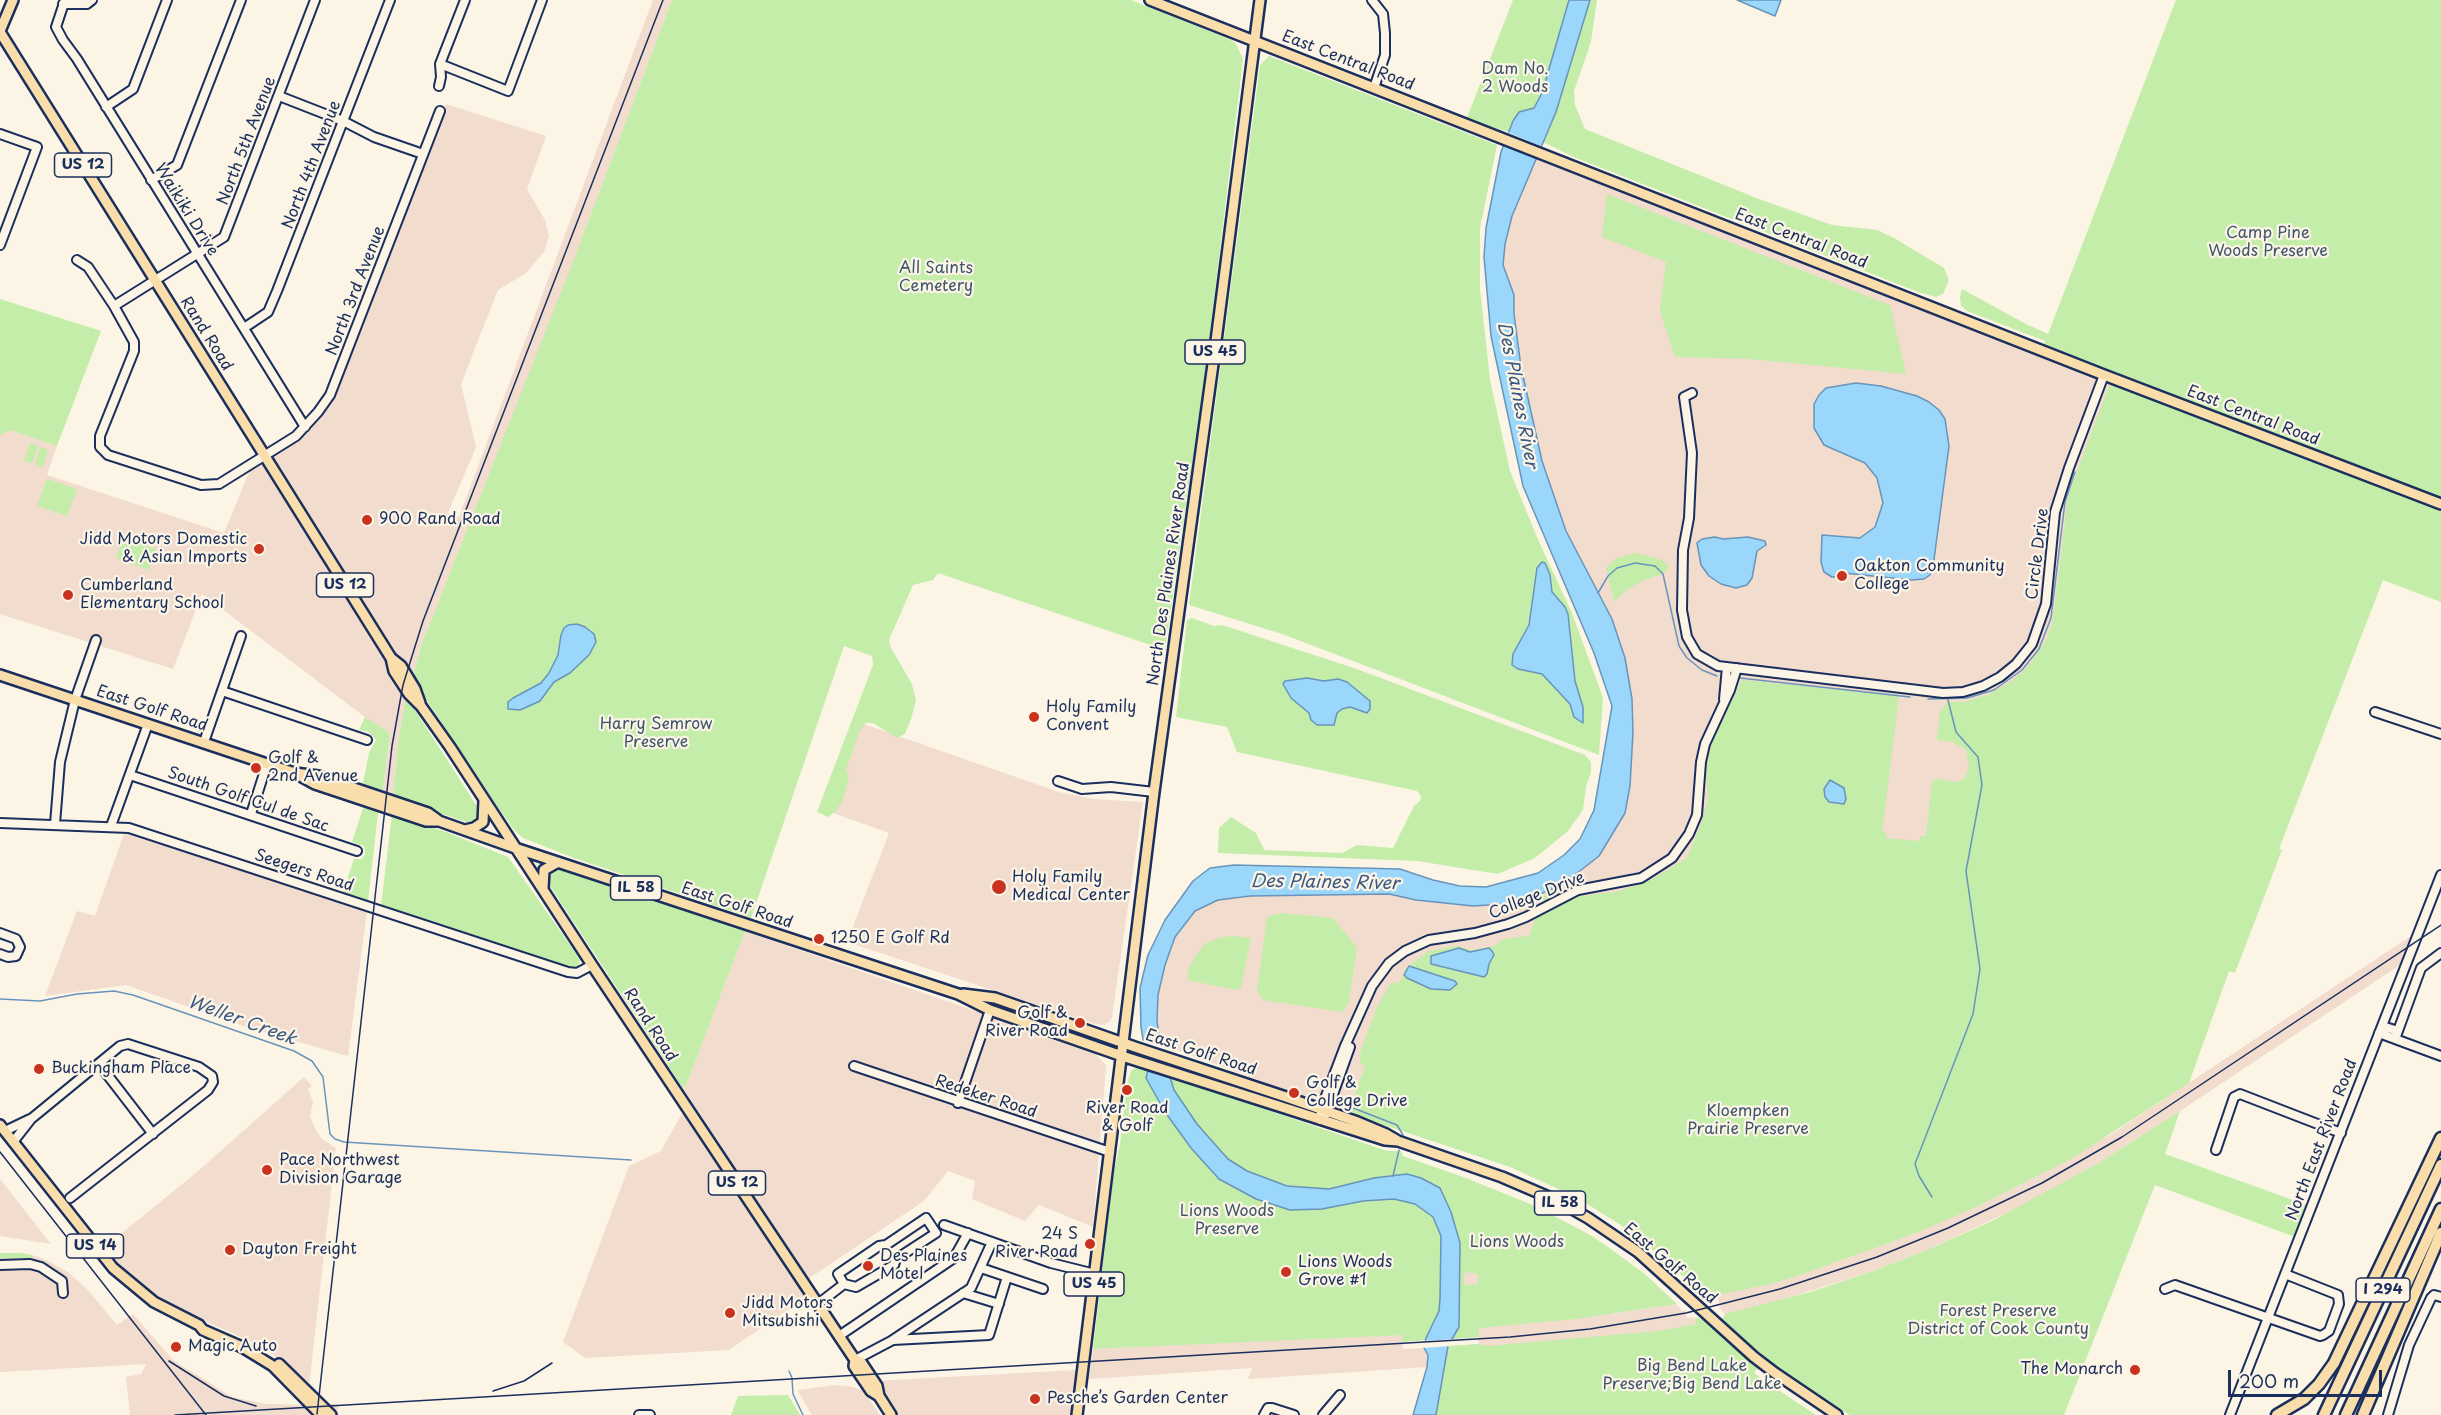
<!DOCTYPE html>
<meta charset="utf-8">
<style>
body{margin:0}
#map{position:relative;width:2441px;height:1415px;overflow:hidden;background:#fcf5e5;font-family:"Playpen Sans",sans-serif}
canvas{display:block}
.scale{position:absolute;left:2228px;top:1370px;width:154px;height:27px;box-sizing:border-box;border:3px solid #1b2f5e;border-top:0;padding-left:8px;font-size:18px;line-height:21px;white-space:nowrap;color:#1b2f5e;-webkit-text-stroke:4px #fcf5e5;paint-order:stroke}
</style>
<div id="map">
<canvas width="2441" height="1415"></canvas>
<div class="scale">200 m</div>
</div>
<script>
const ctx = document.querySelector('canvas').getContext('2d');
ctx.lineJoin = 'round';
function fill(path, color) {
  ctx.fillStyle = color;
  ctx.fill(path, 'evenodd');
}
function shape(rows) {
  const path = new Path2D();
  for (const r of rows) {
    path.moveTo(r[0], r[1]);
    for (let i = 2; i < r.length; i += 2) path.lineTo(r[i], r[i + 1]);
  }
  return path;
}
function stroke(path, color, width, dash) {
  ctx.strokeStyle = color;
  ctx.lineWidth = width;
  ctx.lineCap = dash ? 'butt' : 'round';
  ctx.setLineDash(dash || []);
  ctx.stroke(path);
}
function drawText(font, color, halo, rows, align = 'center') {
  ctx.font = font + ' "Playpen Sans",sans-serif';
  ctx.lineWidth = 4.5;
  ctx.setLineDash([]);
  ctx.textBaseline = 'middle';
  ctx.strokeStyle = halo;
  ctx.fillStyle = color;
  for (const [text, x, y, turn = 0] of rows) {
    ctx.save();
    ctx.translate(x, y);
    ctx.rotate((+turn || 0) * Math.PI / 180);
    ctx.textAlign = isNaN(turn) ? turn : align;
    if (halo) ctx.strokeText(text, 0, 0);
    ctx.fillText(text, 0, 0);
    ctx.restore();
  }
}
fill(shape([
 [653,0,672,0,552,318,422,644,406,696,398,744,393,798,382,795,390,733,365,717,202,594,173,669,0,614,0,435,10,430,57,446,47,475,224,533,250,470,278,453,315,423,325,412,446,104,546,136,527,189,545,220,549,236,544,252,526,273,498,290,461,384,476,447,448,513,459,517],
 [1536,159,1949,317,2114,385,2163,402,1923,1014,1557,887,1562,885,1630,786,1632,699,1625,658,1612,620,1566,531,1542,461,1521,367,1514,314,1514,295,1503,265,1505,244,1512,216],
 [858,722,1059,792,1094,799,1143,802,1112,1017,1109,1022,1103,1025,1095,1024,847,942,889,833,825,810],
 [125,831,135,832,367,911,348,1056,249,1028,126,985,45,996,77,911,95,916],
 [1545,893,1498,1022,1394,986,1348,1113,1160,1044,1157,1021,1158,995,1165,965,1175,937,1195,911,1218,900,1250,896,1389,894,1416,900,1473,906,1518,903],
 [745,931,1093,1052,1106,1065,1093,1227,1039,1205,1025,1221,972,1199,975,1181,948,1171,924,1201,808,1279,682,1087,686,1086],
 [2411,936,2400,965,2180,1111,2097,1164,2028,1203,1922,1252,1868,1273,1751,1309,1725,1314,1721,1310,1717,1295,1800,1275,1915,1233,2110,1135],
 [304,1077,312,1086,308,1089,313,1102,310,1116,315,1128,322,1139,336,1148,309,1386,275,1356,243,1338,157,1300,116,1262,106,1246,197,1172],
 [684,1110,809,1295,729,1350,585,1358,563,1342,629,1166,661,1151],
 [0,1179,51,1244,0,1236],
 [0,1253,32,1255,46,1260,68,1272,87,1289,117,1325,133,1314,173,1360,232,1397,266,1404,311,1405,316,1400,318,1391,321,1391,320,1399,326,1404,338,1404,338,1410,325,1411,321,1415,130,1415,126,1377,141,1374,146,1364,0,1372],
 [1460,1255,1611,1314,1677,1304,1682,1311,1685,1310,1687,1318,1694,1317,1696,1324,1579,1355,1448,1346,1479,1344,1478,1337,1452,1339,1459,1327],
 [1434,1324,1425,1340,1402,1342,1403,1349,1424,1348,1428,1355,1427,1367,1248,1379,1252,1368,1089,1379,1093,1349,1262,1340],
 [1076,1370,1071,1415,899,1415,876,1381],
 [835,1385,853,1387,864,1391,880,1415,812,1415,797,1390]
]), '#f2dccd');
fill(shape([
 [672,0,1131,0,1229,39,1236,44,1243,59,1205,373,1165,650,938,573,933,580,913,585,889,640,890,646,912,684,916,701,911,719,905,734,897,738,873,723,866,723,860,730,846,770,849,778,843,799,836,811,828,817,817,812,873,665,872,656,844,646,751,918,574,858,523,838,514,830,495,803,412,678,422,644,571,267],
 [1513,0,1569,0,1542,93,1534,108,1513,121,1509,132,1466,120],
 [1590,0,1597,0,1591,42,1574,91,1575,105,1585,129,1759,199,1832,225,1877,230,1894,238,1944,268,1949,280,1943,294,1936,297,1918,292,1576,158,1543,142,1556,112],
 [2176,0,2441,0,2441,499,2044,344,2045,341,1967,311,1961,306,1960,297,1962,289,2026,324,2048,334],
 [1269,56,1497,145,1480,228,1480,289,1490,380,1510,471,1539,542,1572,613,1603,698,1599,755,1285,635,1189,605,1260,65],
 [1607,194,1890,305,1906,374,1750,359,1675,357,1660,311,1666,262,1602,237],
 [0,299,101,331,57,446,10,430,0,435],
 [2114,385,2345,471,2441,510,2441,602,2383,580,2279,849,2282,850,2235,973,2229,971,2189,1083,2071,1159,1978,1206,1916,1233,1800,1275,1767,1285,1707,1297,1633,1233,1578,1198,1510,1167,1348,1113,1365,1066,1360,1063,1360,1053,1377,1007,1390,984,1401,981,1405,969,1428,951,1457,946,1470,950,1495,946,1503,939,1529,936,1545,893,1557,887,1583,896,1620,891,1652,879,1687,858,1701,824,1708,799,1706,769,1712,743,1742,680,1899,696,1882,832,1886,832,1886,838,1920,841,1920,836,1926,836,1932,781,1940,779,1955,782,1965,779,1969,766,1966,750,1953,742,1937,740,1940,711,1948,702,1963,702,1988,695,2012,681,2029,666,2047,639,2053,620,2068,496,2109,386],
 [30,443,38,446,32,463,24,461],
 [40,447,48,450,43,467,35,464],
 [47,479,77,489,67,516,37,506],
 [123,538,156,549,149,570,116,558],
 [1636,553,1662,560,1668,565,1668,569,1663,574,1642,581,1626,590,1614,602,1606,568,1617,558],
 [1192,618,1214,626,1222,625,1357,669,1585,755,1591,762,1591,773,1586,786,1583,810,1568,831,1535,858,1498,874,1417,861,1218,853,1219,828,1231,817,1256,833,1264,850,1342,853,1357,845,1393,848,1414,806,1420,801,1421,796,1417,791,1237,752,1227,727,1176,717,1187,620],
 [406,696,478,808,481,819,473,824,393,798,398,744],
 [365,717,390,733,382,795,362,788,369,753,376,740,369,732,359,730],
 [364,805,376,809,378,813,368,901,343,892,354,859,362,859,365,854,364,846,352,842],
 [392,814,446,832,508,857,580,959,579,967,568,967,381,906],
 [554,868,745,931,686,1086,682,1087,546,880,546,874],
 [1281,913,1333,918,1357,948,1349,1002,1342,1012,1263,1000,1257,990,1267,917],
 [1233,936,1251,938,1241,987,1237,990,1187,980,1189,968,1194,958,1205,944,1218,938],
 [1139,1066,1387,1151,1401,1151,1403,1156,1466,1178,1535,1206,1592,1236,1615,1252,1646,1275,1677,1304,1575,1319,1479,1328,1479,1337,1452,1339,1459,1327,1442,1247,1439,1311,1425,1340,1402,1342,1402,1335,1093,1349,1114,1171,1120,1144,1127,1085,1131,1071],
 [1464,1272,1478,1274,1478,1284,1464,1285],
 [2180,1111,2165,1154,2307,1205,2295,1237,2155,1185,2064,1415,1850,1415,1821,1398,1777,1368,1722,1319,1725,1314,1810,1292,1868,1273,1922,1252,1992,1221,2097,1164],
 [0,1253,22,1253,32,1255,32,1258,0,1258],
 [1695,1318,1699,1318,1710,1324,1759,1367,1754,1373,1762,1379,1816,1415,1436,1415,1448,1346,1479,1344,1488,1346,1657,1331,1696,1324],
 [788,1395,800,1415,731,1415,738,1396]
]), '#c3eda9');
const water = shape([
 [1569,0,1590,0,1556,112,1512,216,1505,244,1503,265,1514,295,1514,314,1521,367,1542,461,1566,531,1612,619,1625,658,1632,699,1633,732,1630,786,1625,813,1599,856,1562,885,1518,903,1473,906,1416,900,1389,894,1250,896,1218,900,1195,911,1175,937,1165,965,1158,995,1157,1021,1160,1044,1174,1090,1197,1124,1228,1159,1247,1171,1287,1186,1329,1189,1374,1178,1407,1174,1421,1178,1440,1188,1451,1212,1460,1243,1459,1327,1448,1346,1436,1415,1413,1415,1427,1367,1428,1355,1424,1348,1426,1338,1439,1311,1440,1298,1441,1236,1433,1217,1415,1204,1394,1199,1363,1201,1322,1209,1290,1210,1256,1199,1219,1179,1191,1148,1165,1112,1146,1078,1148,1070,1141,1027,1140,988,1148,955,1165,920,1193,881,1210,868,1234,865,1400,869,1433,880,1460,886,1486,887,1538,873,1564,855,1580,839,1594,810,1612,706,1594,653,1523,486,1491,336,1484,257,1486,228,1501,152,1513,121,1519,112,1534,108,1542,93,1569,0],
 [1737,0,1781,0,1775,16,1737,0],
 [1856,383,1881,386,1917,396,1929,402,1939,410,1945,419,1949,446,1933,567,1930,575,1924,579,1911,580,1844,573,1839,577,1832,577,1824,572,1821,562,1822,535,1860,538,1875,527,1883,503,1877,478,1865,463,1824,445,1814,428,1814,404,1819,395,1826,388,1856,383],
 [1715,537,1723,539,1748,537,1765,541,1766,545,1757,551,1752,578,1747,585,1736,588,1721,584,1709,576,1701,565,1697,543,1702,539,1715,537],
 [1542,562,1545,563,1550,575,1552,592,1565,607,1568,614,1575,681,1583,707,1583,723,1574,717,1570,704,1542,674,1518,669,1512,665,1513,654,1529,625,1537,568,1542,562],
 [577,624,585,627,594,634,596,642,589,655,570,673,554,682,540,701,520,710,508,709,508,702,513,698,541,683,549,673,558,655,561,635,564,628,568,625,577,624],
 [1307,678,1324,681,1338,679,1347,682,1370,701,1370,709,1367,713,1350,707,1342,709,1337,713,1334,725,1317,725,1311,720,1309,713,1291,698,1283,684,1285,681,1307,678],
 [1830,780,1844,788,1846,799,1844,804,1829,802,1825,797,1824,789,1830,780],
 [1459,948,1470,952,1489,948,1492,951,1494,955,1489,964,1487,974,1484,977,1476,975,1431,964,1431,956,1459,948],
 [1409,966,1455,981,1457,984,1450,990,1431,989,1407,978,1404,975,1409,966]
]);
fill(water, '#9bd7fb');
stroke(water, '#6894bc', 1.5);
fill(shape([
 [1507,132,1543,147,1538,159,1502,145],
 [1141,1040,1164,1047,1173,1078,1147,1069],
 [1456,1339,1452,1346,1421,1348,1422,1341]
]), '#fcf5e5');
stroke(shape([
 [1598,593,1608,576,1617,568,1635,563,1655,566,1663,574,1679,646,1687,658,1702,670,1717,676],
 [1740,678,1910,697],
 [1928,699,1967,698,1994,690,2022,670,2039,649,2051,618,2065,502,2075,472],
 [0,999,40,1001,77,994,114,991,133,995,294,1051,312,1061,323,1077,330,1134,335,1139,344,1142,631,1160],
 [1335,1101,1397,1125,1403,1135],
 [1393,1176,1399,1150],
 [1932,1197,1919,1176,1915,1164,1973,1014,1980,969,1966,871,1982,785,1978,757,1956,732,1948,700],
 [789,1371,792,1378,793,1394,803,1415]
]), '#6894bc', 1.5);
const minor = shape([
 [65,0,56,27,63,40,77,59,305,427],
 [1372,0,1383,14,1385,33,1385,55,1374,88],
 [63,4,87,4,92,0],
 [440,64,508,91,542,0],
 [439,86,441,77,440,64,465,0],
 [279,96,343,121,374,137,423,154],
 [106,107,133,89,167,0],
 [0,134,37,147,0,245],
 [151,180,177,165,241,0],
 [77,260,88,267,114,306,134,342,134,351,100,436,100,447,108,455,201,485,219,484,296,436,318,412,330,395,440,111],
 [114,306,224,237,315,0],
 [244,328,268,312,277,291,390,0],
 [1692,393,1684,397,1692,453,1689,518,1683,550,1682,610,1687,637,1697,654,1718,666,1943,693,1963,692,1983,686,2000,677,2016,664,2032,644,2046,604,2055,512,2069,468,2104,375],
 [222,691,367,740],
 [1724,699,1727,667],
 [2375,712,2441,734],
 [204,742,241,636],
 [130,775,357,851],
 [1058,781,1082,789,1111,787,1154,792],
 [251,814,267,764],
 [0,823,129,828,568,972,577,973,592,965],
 [55,824,60,762,75,700,96,640],
 [111,826,148,724],
 [0,933,16,939,20,947,16,956,8,957,0,954],
 [2382,1026,2398,1031],
 [2379,1033,2441,1056],
 [2395,1039,2421,968,2441,953],
 [99,1064,153,1134],
 [854,1066,1110,1152],
 [958,1103,990,1010],
 [1326,1114,1350,1047],
 [1321,1120,1321,1109,1345,1046,1372,986,1389,963,1405,951,1429,940,1475,933,1508,924,1526,917,1578,890,1641,878,1672,858,1689,834,1697,815,1701,762,1705,744,1730,690,1737,668],
 [5,1131,30,1119],
 [13,1142,31,1119,120,1046,128,1044,199,1067,212,1076,213,1082,208,1090,70,1198],
 [2216,1150,2234,1097,2240,1094,2341,1133],
 [926,1218,936,1233,896,1259,894,1265,856,1287,844,1284,838,1274,879,1246,886,1245,926,1218],
 [944,1225,1051,1263,1095,1274],
 [0,1265,30,1264,41,1267,62,1281,63,1293],
 [981,1268,1043,1289],
 [2165,1289,2175,1285,2320,1336,2323,1335,2329,1331,2339,1304,2338,1295,2285,1274],
 [963,1293,999,1304],
 [818,1304,844,1284],
 [839,1336,954,1258,968,1233],
 [893,1340,989,1335,1007,1277],
 [855,1360,891,1341,971,1288,992,1242],
 [639,1415,650,1415],
 [1264,1415,1268,1408,1272,1408,1294,1415],
 [1323,1415,1340,1395],
 [2230,1415,2441,875],
 [2388,1415,2409,1345,2431,1298,2434,1295,2441,1297]
]);
const major = shape([
 [1150,0,2104,375,2441,504],
 [0,31,13,0],
 [0,32,391,658,394,671,409,694,421,706,450,747,592,965,855,1360,861,1362,877,1386,879,1396,891,1415],
 [391,658,401,666,415,689,420,703],
 [0,675,267,764,295,773,315,784,426,821,439,821],
 [295,773,318,776,428,813,439,821,515,848,958,994,990,1010,1122,1056,1385,1140,1398,1141],
 [465,830,474,828,483,822,484,800],
 [543,888,544,870,558,862],
 [963,994,995,998,1135,1047,1283,1096,1355,1121,1386,1134,1398,1141,1502,1177,1558,1201,1588,1218,1638,1252,1754,1357,1775,1373,1837,1415],
 [0,1125,113,1268,154,1302,199,1325,203,1330,242,1347,273,1366,321,1415],
 [855,1360,854,1366,871,1391,879,1396],
 [279,1364,331,1415],
 [1077,1415,1154,792,1213,364,1260,0]
]);
const highway = shape([
 [2277,1415,2304,1399,2319,1384,2334,1363,2441,1138],
 [2324,1415,2441,1165],
 [2346,1415,2441,1209],
 [2363,1415,2441,1233]
]);
stroke(minor, '#1b2f5e', 12);
stroke(major, '#1b2f5e', 14);
stroke(highway, '#1b2f5e', 15);
stroke(minor, '#fcf5e5', 8);
stroke(major, '#f9deab', 9);
stroke(highway, '#f9deab', 10);
stroke(shape([
 [0,1152,206,1415],
 [169,1361,224,1396,256,1406],
 [493,1391,524,1381,552,1363],
 [317,1414,392,746,403,685,423,621,663,0],
 [175,1415,1510,1337,1590,1329,1686,1313,1780,1289,1877,1257,1948,1228,2042,1183,2122,1137,2441,925]
]), '#1b2f5e', 1.5);
for (const [x, y, r, color] of [
 [367,520,6,"#c8321e"],
 [259,549,6,"#c8321e"],
 [1842,576,6,"#c8321e"],
 [68,595,6,"#c8321e"],
 [1034,717,6,"#c8321e"],
 [256,768,6,"#c8321e"],
 [999,887,8,"#c8321e"],
 [819,939,6,"#c8321e"],
 [1080,1023,6,"#c8321e"],
 [39,1069,6,"#c8321e"],
 [1127,1090,6,"#c8321e"],
 [1294,1093,6,"#c8321e"],
 [267,1170,6,"#c8321e"],
 [1090,1244,6,"#c8321e"],
 [230,1250,6,"#c8321e"],
 [868,1266,6,"#c8321e"],
 [1286,1272,6,"#c8321e"],
 [730,1313,6,"#c8321e"],
 [176,1347,6,"#c8321e"],
 [2135,1370,6,"#c8321e"],
 [1035,1399,6,"#c8321e"]
]) {
  const dot = new Path2D();
  dot.arc(x, y, r, 0, 2 * Math.PI);
  ctx.fillStyle = color;
  ctx.fill(dot);
  stroke(dot, '#fcf5e5', 2);
}
for (const [x, y, w] of [
 [83,165,57],
 [1215,352,60],
 [345,585,57],
 [636,888,51],
 [737,1183,57],
 [1560,1203,51],
 [95,1246,57],
 [1094,1284,60],
 [2383,1290,54]
]) {
  const box = new Path2D();
  box.roundRect(x - w / 2, y - 12, w, 24, 4.5);
  ctx.fillStyle = '#fcf5e5';
  ctx.fill(box);
  stroke(box, '#1b2f5e', 1.5);
}
drawText('bold 15px', '#1b2f5e', null, [
 ["US 12",83,165],
 ["US 45",1215,352],
 ["US 12",345,585],
 ["IL 58",636,888],
 ["US 12",737,1183],
 ["IL 58",1560,1203],
 ["US 14",95,1246],
 ["US 45",1094,1284],
 ["I 294",2383,1290]
]);
drawText('16px', '#1b2f5e', '#fcf5e5', [
 ["East Central Road",1348,61,21],
 ["North 5th Avenue",247,141,-69],
 ["North 4th Avenue",312,165,-69],
 ["Waikiki Drive",186,210,58],
 ["East Central Road",1801,239,21],
 ["North 3rd Avenue",356,291,-69],
 ["Rand Road",206,334,58],
 ["East Central Road",2253,416,21],
 ["Circle Drive",2038,554,-83],
 ["North Des Plaines River Road",1169,574,-82],
 ["East Golf Road",152,709,18],
 ["South Golf Cul de Sac",248,800,19],
 ["Seegers Road",304,871,18],
 ["College Drive",1537,896,-22],
 ["East Golf Road",737,906,18],
 ["Rand Road",650,1025,57],
 ["East Golf Road",1201,1053,18],
 ["Redeker Road",986,1097,18],
 ["North East River Road",2322,1140,-69],
 ["East Golf Road",1670,1264,40]
]);
drawText('16px', '#3d556d', '#fcf5e5', [
 ["Dam No.",1515,70],
 ["2 Woods",1515,88],
 ["Camp Pine",2268,234],
 ["Woods Preserve",2268,252],
 ["All Saints",936,269],
 ["Cemetery",936,287],
 ["Harry Semrow",656,725],
 ["Preserve",656,743],
 ["Kloempken",1748,1112],
 ["Prairie Preserve",1748,1130],
 ["Lions Woods",1227,1212],
 ["Preserve",1227,1230],
 ["Lions Woods",1517,1243],
 ["Forest Preserve",1998,1312],
 ["District of Cook County",1998,1330],
 ["Big Bend Lake",1692,1367],
 ["Preserve;Big Bend Lake",1692,1385]
]);
drawText('16px', '#1b2f5e', '#fcf5e5', [
 ["900 Rand Road",379,520],
 ["Jidd Motors Domestic",247,540,"right"],
 ["& Asian Imports",247,558,"right"],
 ["Oakton Community",1854,567],
 ["College",1854,585],
 ["Cumberland",80,586],
 ["Elementary School",80,604],
 ["Holy Family",1046,708],
 ["Convent",1046,726],
 ["Golf &",268,759],
 ["2nd Avenue",268,777],
 ["Holy Family",1012,878],
 ["Medical Center",1012,896],
 ["1250 E Golf Rd",831,939],
 ["Golf &",1068,1014,"right"],
 ["River Road",1068,1032,"right"],
 ["Buckingham Place",51,1069],
 ["Golf &",1306,1084],
 ["College Drive",1306,1102],
 ["River Road",1127,1109,"center"],
 ["& Golf",1127,1127,"center"],
 ["Pace Northwest",279,1161],
 ["Division Garage",279,1179],
 ["24 S",1078,1235,"right"],
 ["River Road",1078,1253,"right"],
 ["Dayton Freight",242,1250],
 ["Des Plaines",880,1257],
 ["Motel",880,1275],
 ["Lions Woods",1298,1263],
 ["Grove #1",1298,1281],
 ["Jidd Motors",742,1304],
 ["Mitsubishi",742,1322],
 ["Magic Auto",188,1347],
 ["The Monarch",2123,1370,"right"],
 ["Pesche’s Garden Center",1047,1399]
], 'left');
drawText('italic 18px', '#3b5985', '#fcf5e5', [
 ["Des Plaines River",1517,395,79],
 ["Des Plaines River",1325,883,1],
 ["Weller Creek",242,1021,20]
]);
</script>
